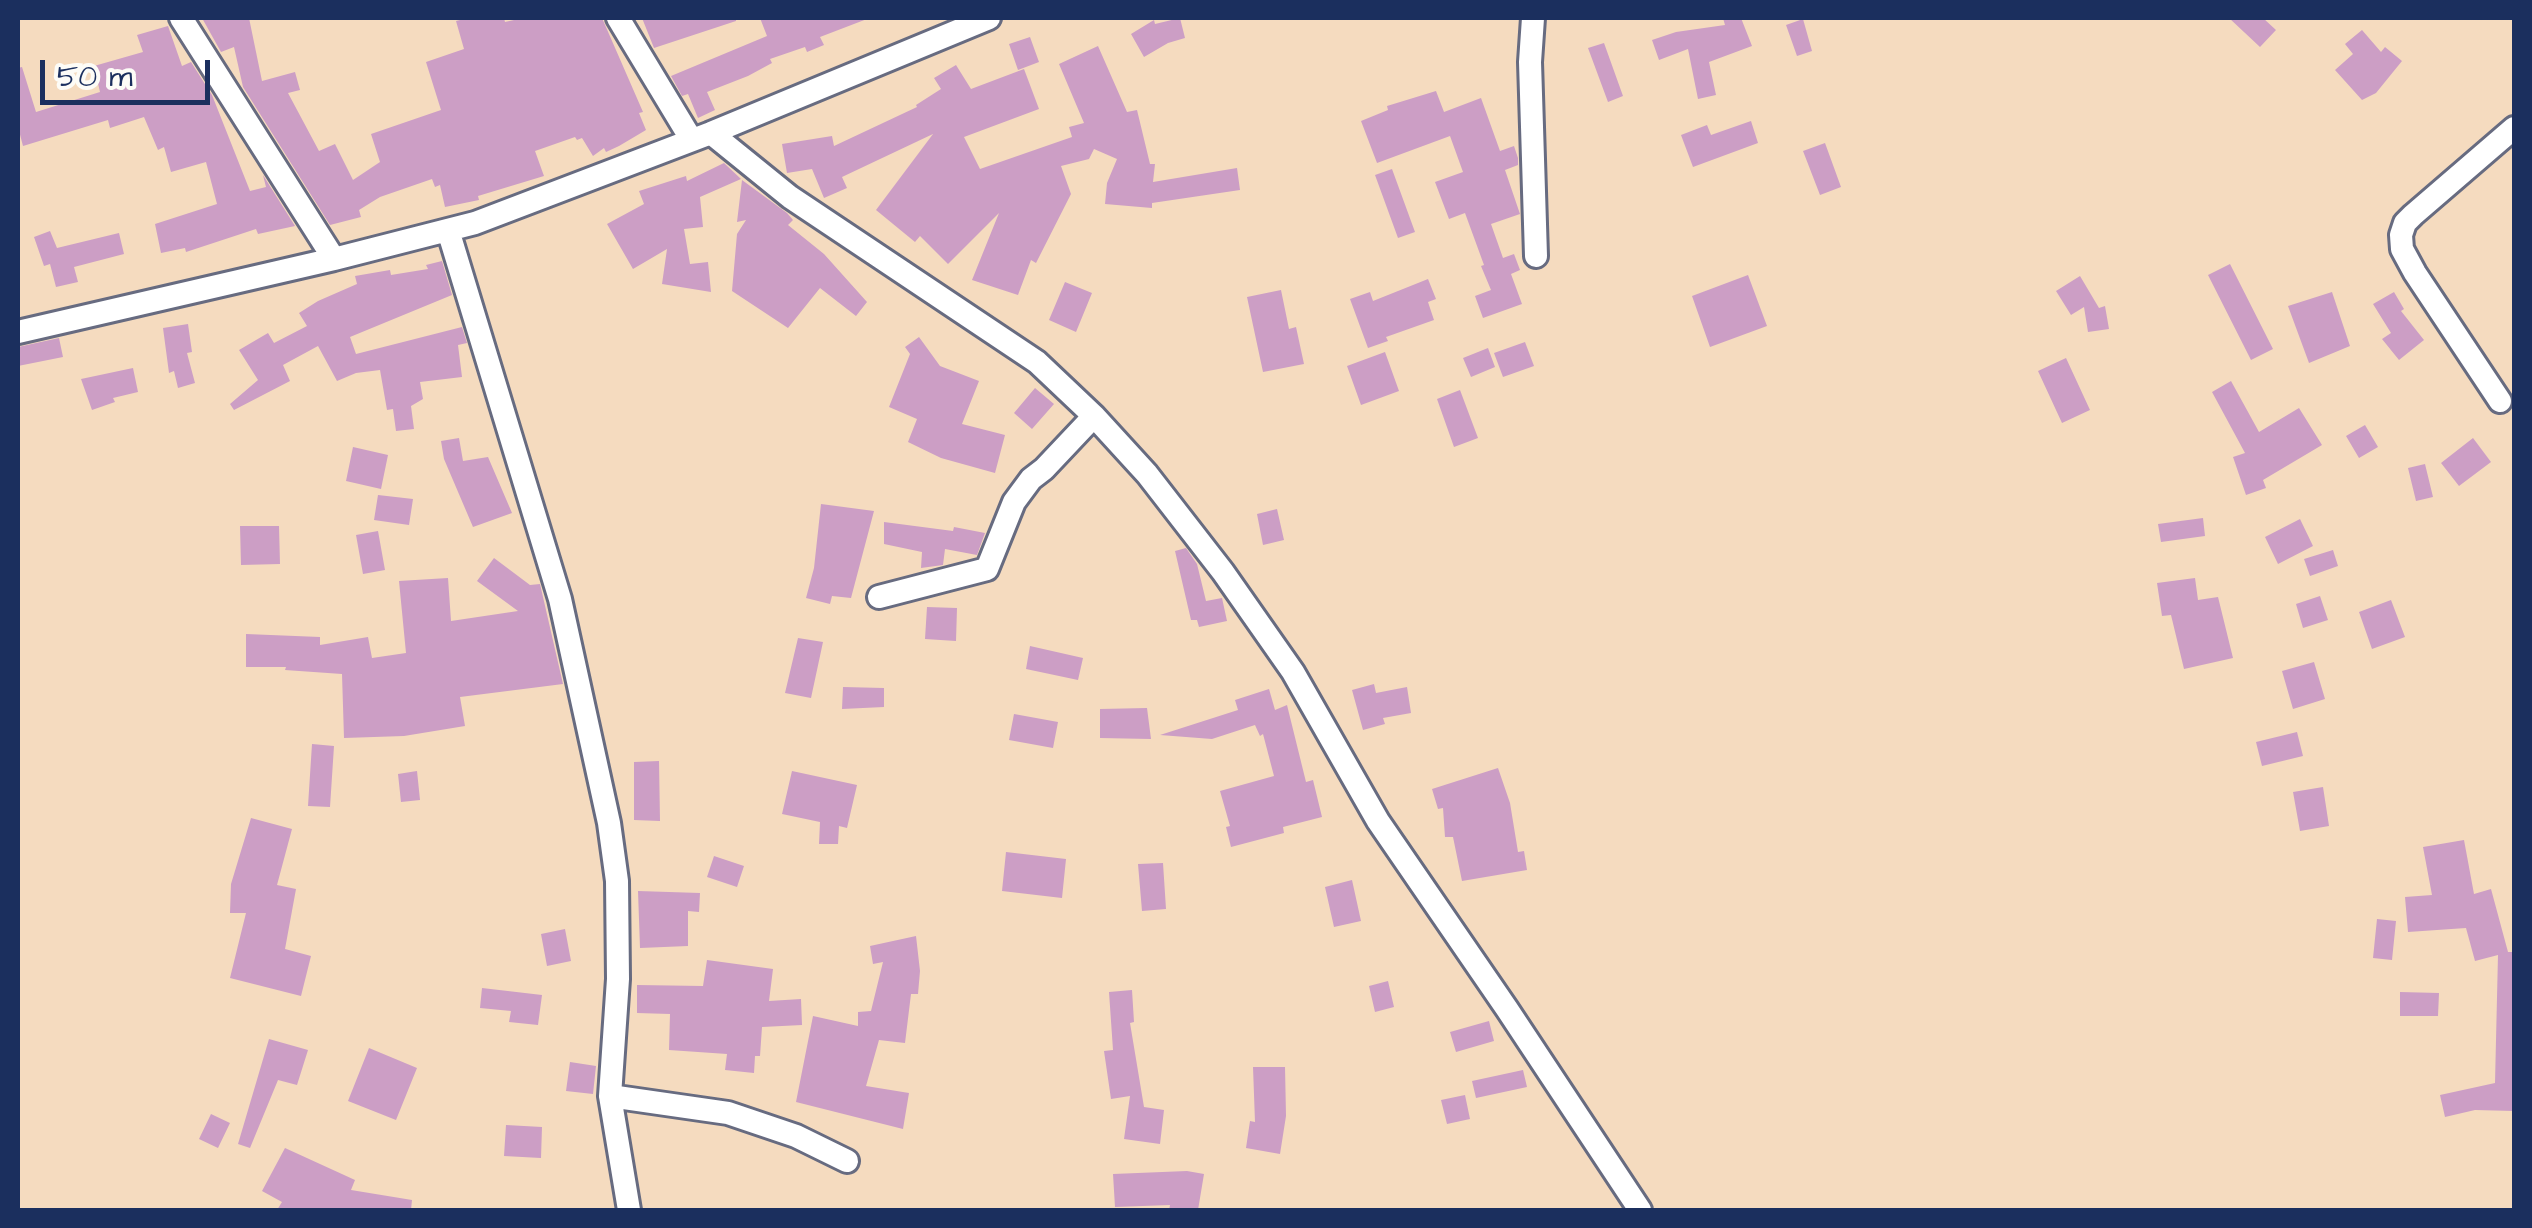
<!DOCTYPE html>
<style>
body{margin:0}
#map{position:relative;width:2532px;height:1228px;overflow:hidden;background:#f5dbbf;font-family:"Architects Daughter",sans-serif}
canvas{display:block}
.frame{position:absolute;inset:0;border:20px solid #1b2f5e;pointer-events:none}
.scale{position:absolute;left:40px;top:60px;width:170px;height:45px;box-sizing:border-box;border:5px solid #1b2f5e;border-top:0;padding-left:12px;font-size:30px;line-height:35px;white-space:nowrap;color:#1b2f5e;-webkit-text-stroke:8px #fdfcf7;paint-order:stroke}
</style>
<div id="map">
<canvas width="2532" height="1228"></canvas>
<div class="frame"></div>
<div class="scale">50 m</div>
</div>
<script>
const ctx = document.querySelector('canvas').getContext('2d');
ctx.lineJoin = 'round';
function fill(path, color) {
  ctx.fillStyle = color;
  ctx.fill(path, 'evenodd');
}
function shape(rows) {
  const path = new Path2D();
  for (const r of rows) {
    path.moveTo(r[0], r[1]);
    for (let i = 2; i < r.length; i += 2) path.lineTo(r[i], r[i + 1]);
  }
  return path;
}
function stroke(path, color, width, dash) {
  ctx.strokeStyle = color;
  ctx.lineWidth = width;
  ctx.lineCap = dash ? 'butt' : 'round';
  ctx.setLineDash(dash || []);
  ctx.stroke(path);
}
fill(shape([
 [202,18,249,18,262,81,295,72,300,90,288,93,319,151,335,144,353,180,380,162,371,134,441,110,426,62,464,49,456,21,468,18,504,18,505,22,523,18,602,18,643,112,639,113,646,130,619,146,606,152,604,148,593,156,582,138,577,140,575,137,535,151,544,176,478,196,479,200,445,207,440,185,435,187,432,179,380,197,359,210,361,217,330,225,243,87,234,47,221,52],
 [642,18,736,18,736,21,654,48],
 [760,18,867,19,820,37,824,45,807,52,805,47,770,59,772,63,748,76,707,92,715,110,698,118,688,94,682,96,671,76,767,36],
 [1180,18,1185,38,1168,43,1144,57,1131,34,1154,20,1155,24],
 [1723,18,1741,18,1752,46,1709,62,1716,95,1698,99,1688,49,1659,60,1652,40,1676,32,1725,25],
 [2229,18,2263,18,2276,30,2260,47],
 [1803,19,1812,51,1797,56,1786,25],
 [168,26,182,66,191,62,212,95,250,191,266,187,263,175,295,226,258,234,256,229,186,252,185,248,161,253,155,224,217,204,206,162,171,172,164,147,158,150,144,117,110,128,108,120,23,146,18,127,18,68,22,67,36,112,100,92,94,66,143,52,137,35],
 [2362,30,2381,52,2385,47,2402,61,2376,93,2362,100,2335,70,2353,54,2345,44],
 [1030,37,1039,62,1018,70,1009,44],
 [1604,43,1623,96,1608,102,1588,48],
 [1098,46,1127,112,1137,110,1150,164,1155,164,1153,182,1237,168,1240,190,1152,203,1152,208,1105,204,1107,183,1117,159,1094,149,1089,159,1061,166,1071,194,1036,263,1031,260,1018,295,972,280,999,213,948,264,920,236,915,242,876,210,933,134,842,177,847,188,824,198,812,169,787,173,782,144,832,136,834,146,917,107,916,105,941,89,934,78,956,65,971,89,1024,69,1039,109,964,137,980,169,1072,137,1069,127,1084,123,1059,64],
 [1436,91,1444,112,1481,98,1500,151,1514,146,1518,158,1518,165,1505,170,1520,214,1491,224,1503,258,1514,254,1520,270,1511,274,1522,304,1483,318,1475,296,1491,290,1481,266,1484,265,1465,213,1449,219,1435,182,1463,172,1450,136,1377,163,1361,121,1388,110,1387,106],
 [1751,121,1758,143,1693,167,1681,135,1707,125,1711,135],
 [1825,143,1841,187,1820,195,1803,151],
 [724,163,741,179,700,197,703,227,684,229,690,264,708,262,711,292,662,284,667,249,633,269,607,224,644,204,639,191,686,176,687,181],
 [1392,169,1415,232,1398,238,1375,175],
 [742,180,787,213,793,220,788,225,824,254,867,302,856,316,820,288,788,328,732,291,737,234,746,220,737,222],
 [50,231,57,248,119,233,124,254,74,267,78,282,56,287,50,264,44,266,34,237],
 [442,261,452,295,350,337,356,354,462,327,467,343,458,345,462,377,420,382,423,399,411,406,414,429,396,431,393,409,387,410,380,370,356,373,337,381,318,346,283,365,290,381,234,410,230,404,258,380,239,350,268,333,274,343,307,326,299,313,318,301,357,284,355,276,390,270,391,275,428,269,426,265],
 [2230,264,2273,349,2251,360,2208,275],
 [1748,275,1767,326,1710,347,1692,296],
 [2080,276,2099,308,2105,306,2109,329,2088,332,2084,307,2071,315,2056,291],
 [1428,279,1436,299,1428,302,1434,320,1386,337,1388,341,1368,348,1350,299,1370,292,1373,301],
 [1065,282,1092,293,1076,332,1049,320],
 [1281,290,1289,329,1296,327,1304,364,1263,372,1247,297],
 [2332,292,2350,346,2309,363,2288,306],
 [2394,292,2404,309,2401,311,2424,340,2399,360,2382,339,2391,333,2373,304],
 [188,324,192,352,187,353,195,383,178,388,174,371,169,373,163,328],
 [919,337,940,366,979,381,962,424,1005,435,995,473,941,458,908,442,917,419,889,407,910,354,905,347],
 [59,338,63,357,18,366,18,347],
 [1525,342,1534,366,1503,377,1494,353],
 [1488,348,1495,367,1471,377,1463,358],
 [1385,352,1399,391,1361,405,1347,366],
 [2066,358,2090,410,2062,423,2038,371],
 [133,368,138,392,113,398,115,402,92,410,81,379],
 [2231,381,2259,432,2299,408,2322,445,2263,480,2266,488,2246,495,2233,457,2245,453,2212,392],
 [1035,388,1054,404,1032,429,1014,413],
 [1460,390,1478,438,1454,447,1437,399],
 [2365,425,2378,447,2359,458,2346,436],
 [459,438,463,461,488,457,512,513,473,527,444,459,441,441],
 [2473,438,2491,462,2459,486,2441,463],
 [353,447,388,455,381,489,346,481],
 [2425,464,2433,497,2416,501,2408,468],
 [378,495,413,499,409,525,374,520],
 [821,504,874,511,851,598,832,596,830,604,806,598,814,568],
 [1277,509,1284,540,1263,545,1257,514],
 [2203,518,2205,536,2161,542,2158,524],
 [2300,519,2313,546,2278,564,2265,537],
 [884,522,953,531,954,527,985,533,977,555,945,549,943,565,921,568,922,552,884,544],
 [240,526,279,526,280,564,241,565],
 [378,531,385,570,363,574,356,535],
 [1186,548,1197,564,1206,601,1222,598,1227,621,1199,627,1197,620,1191,620,1175,551],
 [2333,550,2338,566,2310,576,2304,559],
 [494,558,530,585,540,584,563,684,460,697,465,726,404,736,344,738,342,674,285,670,286,667,246,667,246,634,320,637,320,645,368,637,372,658,406,653,399,581,448,578,451,621,518,611,477,581],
 [2195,578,2198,600,2218,597,2233,658,2184,669,2171,615,2162,616,2157,583],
 [2320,596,2328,620,2303,628,2296,604],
 [2391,600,2405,637,2372,649,2359,612],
 [927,607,957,608,956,641,925,639],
 [798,638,823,642,811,698,785,693],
 [1030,646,1083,658,1078,680,1026,669],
 [2314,662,2325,699,2293,709,2282,671],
 [1374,684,1376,693,1407,687,1411,713,1383,718,1385,724,1363,730,1352,690],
 [843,687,884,688,884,707,842,709],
 [1269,689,1275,710,1287,705,1306,782,1313,780,1322,817,1283,827,1284,833,1231,847,1226,827,1230,826,1220,791,1274,776,1263,734,1260,736,1255,725,1212,739,1160,735,1238,710,1235,700],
 [1147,708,1151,739,1100,738,1100,709],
 [1014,714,1058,722,1053,748,1009,740],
 [2297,732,2303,756,2262,766,2256,742],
 [312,744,334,746,330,807,308,806],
 [659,761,660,821,634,820,634,762],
 [1498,768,1510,803,1518,852,1524,851,1527,870,1462,881,1453,837,1445,837,1443,808,1438,809,1432,789],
 [417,771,420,800,401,802,398,774],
 [792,771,857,785,847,828,839,826,838,844,819,844,820,822,782,814],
 [2323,787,2329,826,2300,831,2293,792],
 [251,818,292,829,277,885,296,889,285,949,311,956,301,996,230,978,246,913,230,913,231,884],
 [2464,840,2474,894,2491,889,2508,952,2514,952,2514,1111,2475,1110,2445,1117,2440,1095,2495,1083,2498,955,2475,961,2466,928,2408,932,2405,897,2432,895,2423,847],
 [1006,852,1066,859,1062,898,1002,891],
 [714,856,744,866,737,887,707,877],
 [1163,863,1166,909,1142,911,1138,864],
 [1352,880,1361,921,1334,927,1325,887],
 [638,891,700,893,699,912,688,911,688,946,640,948],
 [2377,919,2396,921,2392,960,2373,958],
 [565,929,571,961,547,966,541,934],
 [916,936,920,971,918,994,911,994,905,1043,879,1040,866,1086,909,1093,903,1129,796,1102,813,1016,858,1026,858,1012,871,1011,883,962,873,964,870,946],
 [707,960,773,969,769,1001,801,999,802,1025,762,1027,760,1056,755,1056,754,1073,725,1070,727,1054,669,1050,670,1014,637,1013,637,985,703,986],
 [1388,981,1394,1007,1375,1012,1369,986],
 [482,988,542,995,538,1025,509,1022,511,1011,480,1008],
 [1132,990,1134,1022,1130,1023,1144,1107,1164,1110,1160,1144,1124,1139,1130,1096,1111,1099,1104,1051,1113,1050,1109,992],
 [2400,992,2439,993,2438,1016,2400,1016],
 [1489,1021,1494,1041,1456,1052,1450,1032],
 [269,1039,308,1050,297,1085,278,1080,250,1148,238,1144],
 [369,1048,417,1068,396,1120,348,1101],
 [570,1062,596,1066,593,1094,566,1091],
 [1253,1067,1285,1067,1286,1116,1280,1154,1246,1148,1250,1121,1255,1122],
 [1523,1070,1527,1087,1476,1098,1472,1081],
 [1465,1095,1470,1119,1447,1124,1441,1100],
 [211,1114,230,1123,218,1148,199,1139],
 [506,1125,542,1127,541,1158,504,1156],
 [285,1148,355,1180,351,1190,412,1200,411,1210,277,1210,282,1202,262,1191],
 [1187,1171,1204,1174,1198,1210,1169,1210,1170,1205,1115,1207,1113,1174]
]), '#cc9ec5');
const minor = shape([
 [181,18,334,259],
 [618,18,691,139],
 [1533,18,1530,62,1536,256],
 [711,133,790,197,1037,362,1094,416,1147,474,1223,572,1293,672,1378,821,1507,1009,1640,1210],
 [448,230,560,599,609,823,617,881,618,979,610,1096,629,1210],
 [18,332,334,259,475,223,711,133,989,18],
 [2500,401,2415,273,2402,249,2401,235,2405,223,2413,215,2514,128],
 [879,597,987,569,1014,502,1031,479,1044,469,1094,416],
 [610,1096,728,1113,796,1136,847,1161]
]);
stroke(minor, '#676b80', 28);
stroke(minor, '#fff', 22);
</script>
